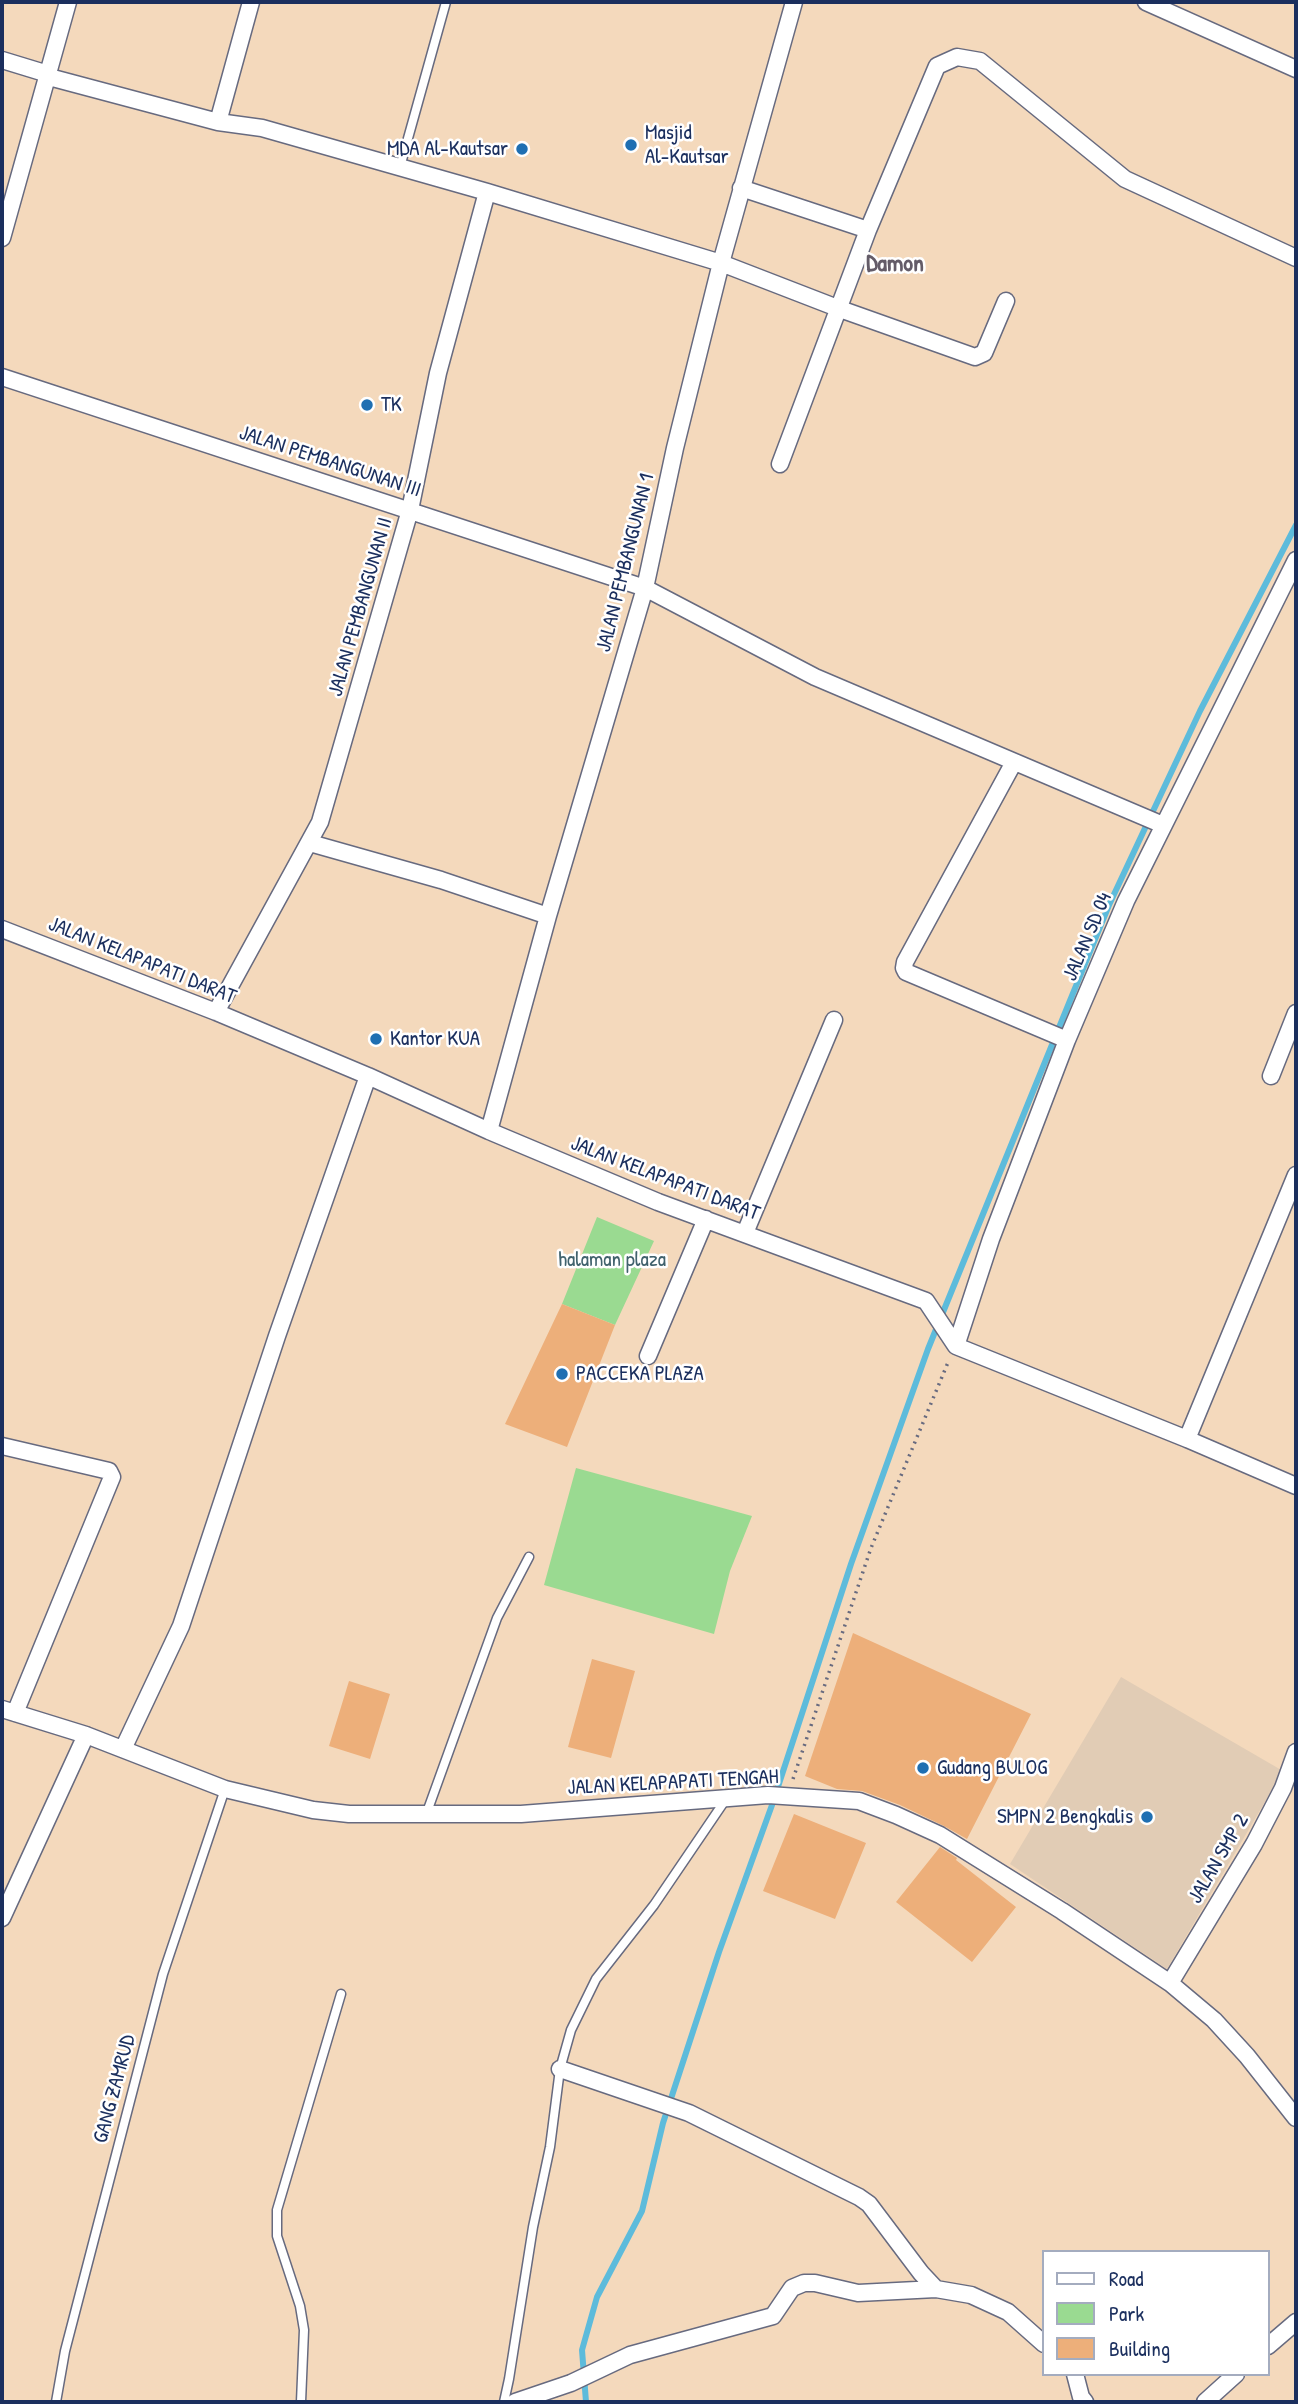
<!DOCTYPE html>
<style>
body{margin:0}
#map{position:relative;width:1298px;height:2404px;overflow:hidden;background:#f4d9bc;font-family:"Patrick Hand",sans-serif}
canvas{display:block}
.frame{position:absolute;inset:0;border:4px solid #1b2f5e;pointer-events:none}
.legend{position:absolute;left:1042px;top:2250px;width:228px;height:126px;box-sizing:border-box;background:#fff;border:2px solid #a4acbf;margin:0;padding:9px 12px;list-style:none;font-size:21px;color:#1b2f5e}
.legend li{display:flex;align-items:center;gap:14px;height:35px}
.legend b{width:35px;border:2px solid #a4acbf}
</style>
<div id="map">
<canvas width="1298" height="2404"></canvas>
<div class="frame"></div>
<ul class="legend">
<li><b style="height:9px;background:#fff"></b>Road</li>
<li><b style="height:19px;background:#9ada91"></b>Park</li>
<li><b style="height:19px;background:#edaf7a"></b>Building</li>
</ul>
</div>
<script>
const ctx = document.querySelector('canvas').getContext('2d');
ctx.lineJoin = 'round';
function fill(path, color) {
  ctx.fillStyle = color;
  ctx.fill(path, 'evenodd');
}
function shape(rows) {
  const path = new Path2D();
  for (const r of rows) {
    path.moveTo(r[0], r[1]);
    for (let i = 2; i < r.length; i += 2) path.lineTo(r[i], r[i + 1]);
  }
  return path;
}
function stroke(path, color, width, dash) {
  ctx.strokeStyle = color;
  ctx.lineWidth = width;
  ctx.lineCap = dash ? 'butt' : 'round';
  ctx.setLineDash(dash || []);
  ctx.stroke(path);
}
function drawText(font, color, halo, rows, align = 'center') {
  ctx.font = font + ' "Patrick Hand",sans-serif';
  ctx.lineWidth = 5;
  ctx.setLineDash([]);
  ctx.textBaseline = 'middle';
  ctx.strokeStyle = halo;
  ctx.fillStyle = color;
  for (const [text, x, y, turn = 0] of rows) {
    ctx.save();
    ctx.translate(x, y);
    ctx.rotate((+turn || 0) * Math.PI / 180);
    ctx.textAlign = isNaN(turn) ? turn : align;
    if (halo) ctx.strokeText(text, 0, 0);
    ctx.fillText(text, 0, 0);
    ctx.restore();
  }
}
fill(shape([
 [1121,1677,1283,1771,1167,1969,1010,1864]
]), '#e1ccb5');
fill(shape([
 [597,1217,654,1241,615,1325,562,1304],
 [576,1468,752,1516,730,1571,714,1634,544,1585]
]), '#9ada91');
stroke(shape([
 [586,2402,582,2350,597,2297,642,2211,663,2123,719,1952,772,1805,851,1564,928,1349,1109,905,1200,711,1296,525]
]), '#5dbbdb', 6);
fill(shape([
 [562,1304,615,1325,567,1447,505,1424],
 [853,1633,1031,1714,967,1839,944,1826,900,1805,862,1791,837,1789,805,1776],
 [592,1659,635,1671,611,1758,568,1747],
 [349,1681,390,1694,370,1759,329,1746],
 [794,1814,866,1843,835,1919,763,1891],
 [940,1847,957,1858,956,1860,1016,1907,972,1962,896,1902]
]), '#edaf7a');
const service = shape([
 [400,167,446,2],
 [427,1812,497,1618,529,1557],
 [56,2402,65,2351,163,1974,225,1789],
 [301,2402,304,2330,300,2306,277,2236,277,2210,341,1994],
 [504,2402,509,2379,533,2227,550,2147,560,2069,571,2030,596,1979,654,1905,726,1799]
]);
const minor = shape([
 [1146,2,1296,69],
 [2,60,48,74],
 [49,77,218,122,262,128,487,192,721,263,840,309,975,357,984,353,1006,301],
 [218,122,251,2],
 [741,188,868,230],
 [2,238,68,2],
 [2,377,645,588,815,677,1163,825],
 [780,464,868,230,937,66,957,57,980,61,1125,179,1296,258],
 [1014,762,905,962,904,968,906,972,1067,1040],
 [310,843,441,880,548,916],
 [2,929,216,1012,368,1076,489,1131,658,1202,926,1301,956,1346,1187,1439,1296,1486],
 [216,1012,320,822,410,510,438,373,487,192],
 [1271,1076,1296,1013],
 [489,1131,548,916,645,588,675,448,721,263,794,2],
 [745,1233,834,1020],
 [956,1346,991,1239,1067,1040,1126,901,1296,560],
 [648,1356,706,1219],
 [1187,1439,1296,1175],
 [2,1446,109,1471,112,1477,15,1713],
 [2,1709,86,1735,225,1789,313,1810,349,1814,521,1814,768,1795,859,1801,896,1815,940,1835,1062,1911,1170,1983,1214,2020,1247,2056,1296,2118],
 [123,1749,181,1626,277,1336,368,1076],
 [2,1918,86,1735],
 [1170,1983,1254,1844,1283,1788,1296,1752],
 [560,2069,689,2113,859,2197,869,2204,921,2273,936,2289],
 [1268,2346,1296,2322],
 [1075,2374,1081,2397,1085,2402],
 [515,2402,571,2383,630,2355,773,2316,792,2288,804,2283,815,2283,858,2293,936,2289,971,2295,1008,2312,1044,2344],
 [1205,2402,1236,2374]
]);
stroke(service, '#676a7f', 11);
stroke(minor, '#676a7f', 19);
stroke(shape([
 [793,1779,871,1548,949,1360]
]), '#676a7f', 3.5, [2, 5]);
stroke(service, '#fff', 8);
stroke(minor, '#fff', 16);
for (const [x, y, r, color] of [
 [631,145,7,"#1f6fb2"],
 [522,149,7,"#1f6fb2"],
 [367,405,7,"#1f6fb2"],
 [376,1039,7,"#1f6fb2"],
 [562,1374,7,"#1f6fb2"],
 [923,1768,7,"#1f6fb2"],
 [1147,1817,7,"#1f6fb2"]
]) {
  const dot = new Path2D();
  dot.arc(x, y, r, 0, 2 * Math.PI);
  ctx.fillStyle = color;
  ctx.fill(dot);
  stroke(dot, '#fff', 2.5);
}
drawText('21px', '#1b2f5e', '#fff', [
 ["Masjid",645,133],
 ["Al-Kautsar",645,157],
 ["MDA Al-Kautsar",508,149,"right"],
 ["TK",381,405],
 ["Kantor KUA",390,1039],
 ["PACCEKA PLAZA",576,1374],
 ["Gudang BULOG",937,1768],
 ["SMPN 2 Bengkalis",1133,1817,"right"]
], 'left');
drawText('21px', '#1b2f5e', '#fff', [
 ["JALAN PEMBANGUNAN III",330,462,18],
 ["JALAN PEMBANGUNAN 1",626,563,-76],
 ["JALAN PEMBANGUNAN II",361,607,-74],
 ["JALAN SD 04",1088,937,-67],
 ["JALAN KELAPAPATI DARAT",142,961,22],
 ["JALAN KELAPAPATI DARAT",665,1179,21],
 ["JALAN KELAPAPATI TENGAH",673,1783,-3],
 ["JALAN SMP 2",1219,1859,-60],
 ["GANG ZAMRUD",115,2089,-75]
]);
drawText('21px', '#41626d', '#fff', [
 ["halaman plaza",612,1260]
]);
drawText('bold 24px', '#645c68', '#fff', [
 ["Damon",895,265]
]);
</script>
